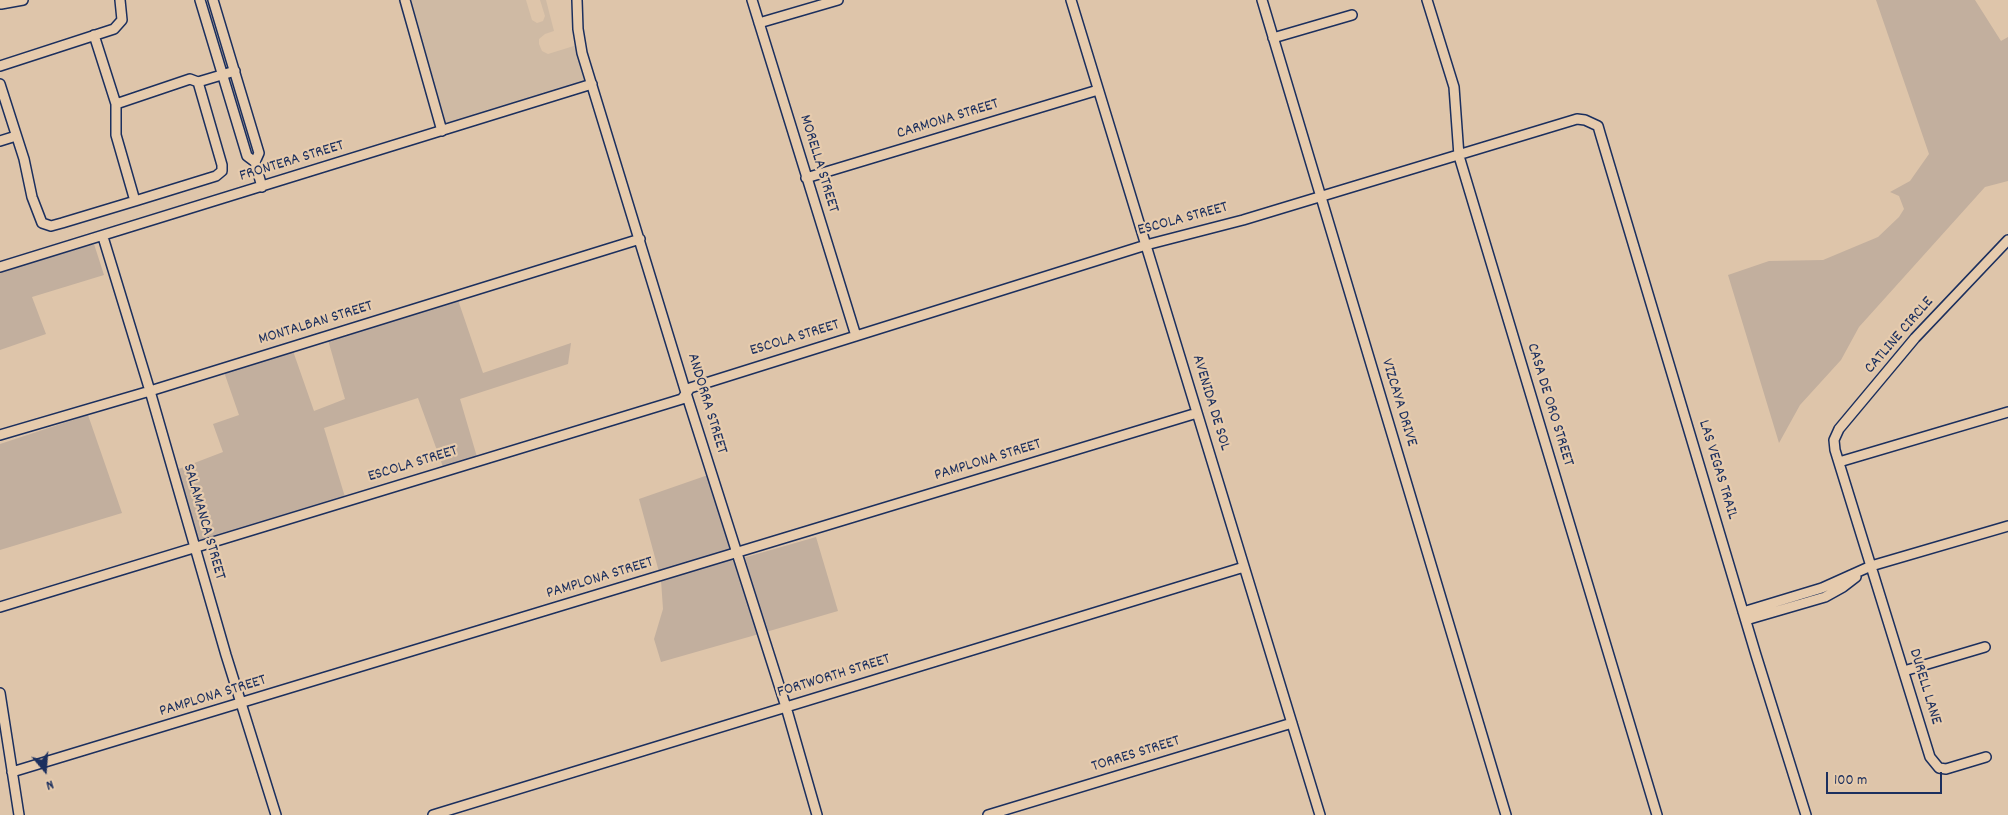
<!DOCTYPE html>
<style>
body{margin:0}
#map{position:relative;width:2008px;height:815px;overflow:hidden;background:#dec5aa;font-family:Dekko,sans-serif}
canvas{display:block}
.north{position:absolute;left:20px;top:745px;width:50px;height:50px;-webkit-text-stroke:4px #e6cbad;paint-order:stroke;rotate:162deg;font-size:14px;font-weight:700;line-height:20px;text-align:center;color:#1b2f5e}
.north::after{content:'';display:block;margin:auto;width:18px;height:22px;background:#1b2f5e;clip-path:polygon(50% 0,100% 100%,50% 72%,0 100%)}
.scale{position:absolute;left:1826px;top:772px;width:116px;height:22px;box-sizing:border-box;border:2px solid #1b2f5e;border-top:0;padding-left:6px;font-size:15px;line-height:18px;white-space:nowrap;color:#1b2f5e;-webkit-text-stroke:4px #e6cbad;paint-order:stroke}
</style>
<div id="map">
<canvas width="2008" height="815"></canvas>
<div class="north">N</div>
<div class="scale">100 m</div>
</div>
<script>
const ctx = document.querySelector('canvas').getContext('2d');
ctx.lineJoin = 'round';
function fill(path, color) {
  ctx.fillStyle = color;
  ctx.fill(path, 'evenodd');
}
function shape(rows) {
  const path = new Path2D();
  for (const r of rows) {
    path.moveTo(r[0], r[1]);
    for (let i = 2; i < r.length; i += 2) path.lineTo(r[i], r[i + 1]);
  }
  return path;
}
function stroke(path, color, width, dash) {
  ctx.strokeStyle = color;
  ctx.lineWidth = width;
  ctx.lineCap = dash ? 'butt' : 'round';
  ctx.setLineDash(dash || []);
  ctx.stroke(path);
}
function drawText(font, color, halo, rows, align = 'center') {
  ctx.font = font + ' Dekko,sans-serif';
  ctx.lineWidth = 4.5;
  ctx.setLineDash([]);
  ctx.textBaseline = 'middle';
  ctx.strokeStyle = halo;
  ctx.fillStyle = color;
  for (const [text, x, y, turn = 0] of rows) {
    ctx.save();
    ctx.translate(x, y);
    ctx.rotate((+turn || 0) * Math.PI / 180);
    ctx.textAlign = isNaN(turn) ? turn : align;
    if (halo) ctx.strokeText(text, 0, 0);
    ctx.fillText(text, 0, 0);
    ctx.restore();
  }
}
fill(shape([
 [398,0,526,0,532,20,537,23,543,21,545,16,540,0,546,0,554,31,545,34,539,39,539,44,542,51,548,54,577,45,587,81,438,127]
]), '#cfbaa4');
fill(shape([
 [1876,0,1975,0,2001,41,2008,37,2008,181,1985,187,1859,327,1841,360,1800,405,1779,443,1728,275,1769,261,1823,260,1878,237,1899,217,1904,209,1899,196,1890,192,1910,181,1929,154],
 [94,244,104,275,32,297,46,334,0,350,0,272],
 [458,300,483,373,571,343,568,364,460,399,477,457,443,467,418,398,324,428,345,497,197,542,176,470,223,452,213,424,239,415,224,372,293,351,314,411,345,399,328,340],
 [88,415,122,513,0,550,0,444],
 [708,475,732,549,659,572,639,499],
 [816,537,838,611,766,632,743,558],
 [735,558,759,634,661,662,654,639,663,609,661,580]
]), '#c2af9e');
const minor = shape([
 [200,0,247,156,255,162,262,187],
 [213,0,259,153,255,162],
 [405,0,442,131],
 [577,0,578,29,582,53,686,393,786,707,817,815],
 [752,0,856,336],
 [1071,0,1320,815],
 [1262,0,1506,815],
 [1427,0,1454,87,1459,156,1657,815],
 [1,4,23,0],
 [759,23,838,0],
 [94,35,116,104,116,135,135,201,216,176,222,171,222,165,198,82,235,71],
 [1273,38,1352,15],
 [0,66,114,29,122,20,120,0],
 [0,84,24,159,32,197,42,223,51,226,62,223,135,201],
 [116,104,190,79,198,82],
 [0,141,16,136],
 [806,178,1098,90],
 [103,237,150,391,226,655,276,815],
 [0,267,592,84],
 [0,435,150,391,640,239],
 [1839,462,2008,412],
 [0,607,682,399,690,388,1146,245,1243,220,1577,119,1585,120,1598,126,1600,133,1756,655,1806,815],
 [1743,612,1822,588,1871,566,2008,526],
 [1746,620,1825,597,1843,587,1856,577],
 [1904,671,1985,647],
 [0,693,19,815],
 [1986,757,1946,769,1939,768,1930,757,1835,450,1834,440,1839,429,1915,338,2008,240],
 [12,772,1197,413],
 [433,815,1244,567],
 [988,815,1292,723]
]);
stroke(minor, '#1b2f5e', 12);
stroke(minor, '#e6cbad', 9);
drawText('16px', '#1b2f5e', '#e6cbad', [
 ["CARMONA STREET",948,120,-17],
 ["FRONTERA STREET",292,162,-17],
 ["MORELLA STREET",818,164,73],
 ["ESCOLA STREET",1183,220,-15],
 ["MONTALBAN STREET",316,324,-17],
 ["CATLINE CIRCLE",1900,336,-49],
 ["ESCOLA STREET",795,339,-17],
 ["AVENIDA DE SOL",1210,403,73],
 ["VIZCAYA DRIVE",1398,403,73],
 ["ANDORRA STREET",706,404,73],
 ["CASA DE ORO STREET",1549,405,73],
 ["PAMPLONA STREET",988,461,-17],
 ["ESCOLA STREET",413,465,-17],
 ["LAS VEGAS TRAIL",1717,470,73],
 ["SALAMANCA STREET",203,522,74],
 ["PAMPLONA STREET",600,579,-17],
 ["FORTWORTH STREET",834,677,-17],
 ["DURELL LANE",1924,687,73],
 ["PAMPLONA STREET",213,697,-17],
 ["TORRES STREET",1136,755,-17]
]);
</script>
